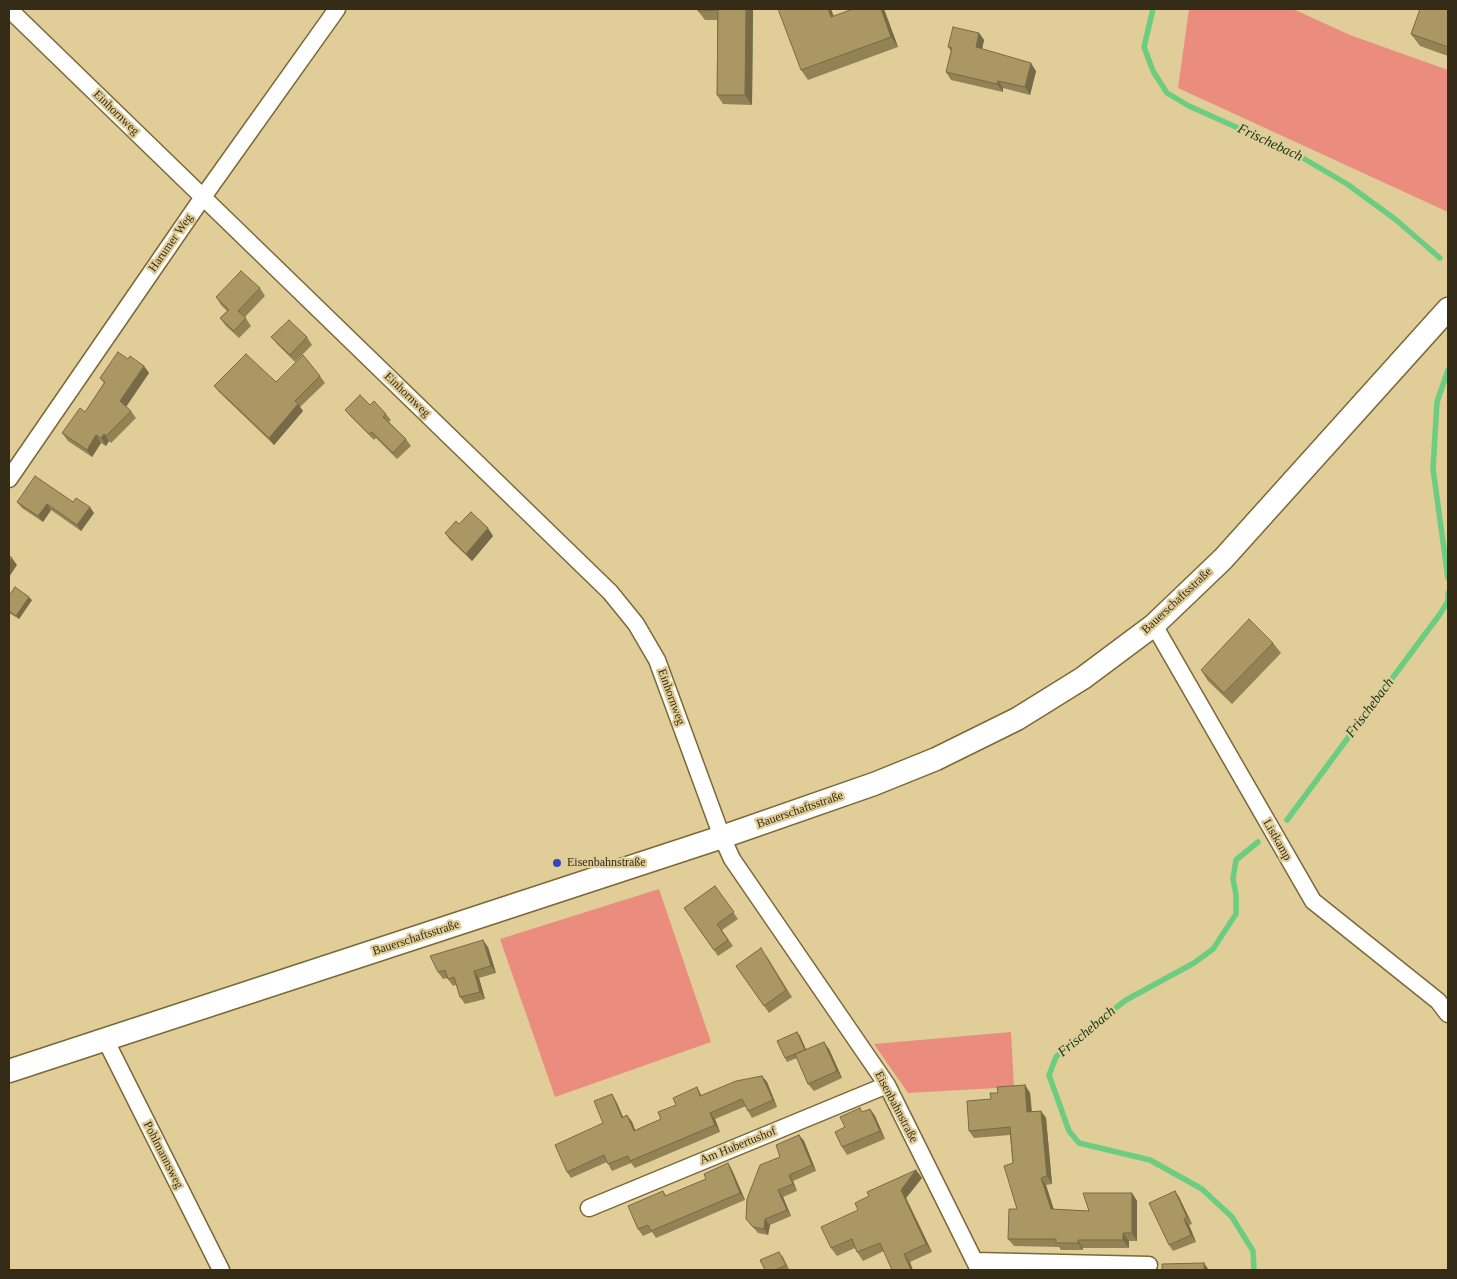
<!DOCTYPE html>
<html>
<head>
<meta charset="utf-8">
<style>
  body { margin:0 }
  #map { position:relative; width:1457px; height:1279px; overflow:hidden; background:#e1cd98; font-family:Georgia,serif }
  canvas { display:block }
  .frame { position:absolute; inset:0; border:10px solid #342c17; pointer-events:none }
</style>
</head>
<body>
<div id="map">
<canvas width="1457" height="1279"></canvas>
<div class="frame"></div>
</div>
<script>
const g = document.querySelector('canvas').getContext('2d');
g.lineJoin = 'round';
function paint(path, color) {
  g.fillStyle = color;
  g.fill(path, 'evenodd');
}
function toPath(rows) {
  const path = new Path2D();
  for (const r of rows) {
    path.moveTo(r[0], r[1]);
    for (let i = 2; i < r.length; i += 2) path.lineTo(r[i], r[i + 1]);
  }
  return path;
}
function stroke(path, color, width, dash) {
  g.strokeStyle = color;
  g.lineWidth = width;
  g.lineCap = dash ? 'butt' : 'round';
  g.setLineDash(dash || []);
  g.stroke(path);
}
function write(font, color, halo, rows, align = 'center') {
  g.font = font + ' Georgia,serif';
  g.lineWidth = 4.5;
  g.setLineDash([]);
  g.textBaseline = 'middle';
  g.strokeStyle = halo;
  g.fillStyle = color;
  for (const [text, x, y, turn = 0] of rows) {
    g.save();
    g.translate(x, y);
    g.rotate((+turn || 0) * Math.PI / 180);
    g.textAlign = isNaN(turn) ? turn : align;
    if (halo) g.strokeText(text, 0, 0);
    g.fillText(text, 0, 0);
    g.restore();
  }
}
paint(toPath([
  [1189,9,1293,9,1350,35,1448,70,1448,212,1178,88],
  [659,889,711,1042,555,1097,500,939],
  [1011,1032,1014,1087,908,1093,874,1044]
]), '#ea8d7e');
stroke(toPath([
  [1153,9,1144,47,1153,71,1167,93,1189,106,1296,154,1347,184,1395,219,1440,258],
  [1448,370,1437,402,1433,469,1448,578],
  [1287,820,1440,614,1448,601,1448,593],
  [1254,1270,1253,1251,1232,1217,1202,1189,1150,1160,1079,1143,1069,1131,1049,1075,1056,1057,1073,1041,1126,1000,1194,963,1213,949,1236,914,1236,895,1233,879,1236,860,1258,842]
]), '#6acd81', 5.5);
const street = toPath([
  [9,9,610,592,636,624,657,660,722,837,732,859,887,1085,979,1270],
  [9,479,203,197,337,9],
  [1154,625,1313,901,1438,1001,1448,1014],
  [105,1039,221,1270],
  [589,1208,887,1085],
  [975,1261,1149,1265]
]);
const secondary = toPath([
  [9,1071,722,837,874,784,936,759,1017,719,1083,678,1154,625,1223,559,1448,309]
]);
stroke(street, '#7b6836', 19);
stroke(secondary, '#7b6836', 25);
stroke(street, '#fff', 16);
stroke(secondary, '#fff', 22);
paint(toPath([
  [698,9,753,9,752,105,723,104,717,95,717,20,705,20,698,11],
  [853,9,884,9,898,47,808,80,801,70],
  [1448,9,1448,56,1420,46,1411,34],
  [979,33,984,40,982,49,1036,71,1030,95,1003,88,1003,92,951,80,946,72,951,51,948,47],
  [260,288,265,296,245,317,251,326,239,338,226,326,220,318,227,311,221,305,216,297],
  [271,337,307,337,312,345,295,362,277,344],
  [128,359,144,366,149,373,126,407,131,411,136,418,111,443,109,441,106,446,101,443,92,457,68,441,62,433,85,412,104,383,100,378],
  [320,376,325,383,300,407,303,411,274,445,219,392,214,386,276,382],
  [370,405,386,414,391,420,389,422,406,439,411,446,397,459,376,438,374,440,350,416,345,410],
  [17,502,73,502,94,513,81,531,51,510,43,522,22,508],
  [459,524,493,536,472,561,450,540,445,533],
  [9,596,32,600,19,619,9,613],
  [1273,643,1281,653,1232,704,1208,681,1201,670],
  [715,886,738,919,722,930,733,946,718,956,684,908],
  [488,947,496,973,479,978,485,999,465,1004,460,997,456,985,453,986,447,978,443,979,438,972],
  [766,955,792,997,769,1013,736,966],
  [797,1032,800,1036,806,1050,829,1049,842,1078,814,1091,808,1084,797,1058,787,1062,785,1058],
  [762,1076,767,1082,777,1107,752,1118,748,1111,746,1106,715,1119,720,1132,635,1168,631,1163,612,1171,607,1162,571,1178,567,1172,603,1123,616,1101,623,1117,627,1115,632,1122,635,1130,661,1119,676,1105,697,1087,702,1096],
  [1025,1085,1030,1093,1032,1111,1041,1111,1046,1118,1052,1184,1046,1185,1054,1210,1089,1211,1132,1193,1137,1201,1137,1241,1129,1241,1129,1248,1083,1248,1083,1250,1061,1250,1059,1247,1014,1246,1008,1239,1017,1209,1010,1135,974,1138,969,1131,991,1099,998,1093],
  [870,1109,875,1116,885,1139,847,1155,842,1147,845,1127,862,1112],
  [799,1135,804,1141,816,1171,793,1181,797,1191,783,1197,791,1216,770,1225,768,1235,758,1233,746,1219,780,1157],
  [728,1163,732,1170,745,1200,656,1238,652,1232,643,1236,638,1229,663,1191,666,1196,706,1179],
  [916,1170,922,1178,906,1198,932,1252,910,1262,884,1251,863,1261,857,1252,855,1248,837,1256,831,1248,869,1196],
  [1175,1191,1179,1197,1192,1224,1189,1225,1196,1242,1173,1251,1169,1245],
  [782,1255,789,1269,786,1270,765,1270]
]), '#928256');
paint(toPath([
  [746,9,753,9,752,105,745,95],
  [828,9,831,9,838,27,831,17],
  [881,9,884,9,898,47,891,37],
  [979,33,984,40,981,54,976,47],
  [1031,63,1036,71,1030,95,1025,87],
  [998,81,1003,88,1003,92,997,84],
  [144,366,149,373,125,408,120,401],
  [298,404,303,411,274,445,269,438],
  [104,434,109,441,106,446,101,438],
  [96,435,101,443,92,457,87,450],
  [47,504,51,510,43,522,38,516],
  [90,507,94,513,81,531,77,525],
  [488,528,493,536,472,561,466,554],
  [12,558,17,565,9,577,9,562],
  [29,597,32,600,19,619,16,616],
  [483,940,488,947,496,973,491,966],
  [474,971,479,978,485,999,480,992],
  [797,1032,800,1036,808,1054,805,1050],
  [824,1042,829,1049,842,1078,837,1071],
  [762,1076,767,1082,777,1107,773,1100],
  [1025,1085,1030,1093,1032,1119,1027,1112],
  [612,1094,616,1101,626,1124,622,1118],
  [870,1109,875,1116,885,1139,880,1131],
  [1041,1111,1046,1118,1052,1184,1047,1176],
  [710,1113,715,1119,720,1132,715,1125],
  [627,1115,632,1122,638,1137,634,1131],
  [799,1135,804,1141,816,1171,812,1165],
  [728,1163,732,1170,745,1200,740,1193],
  [916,1170,922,1178,906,1198,932,1252,926,1244,901,1190],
  [789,1175,793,1181,797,1191,793,1184],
  [1041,1178,1046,1185,1056,1217,1051,1209],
  [778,1190,783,1197,791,1216,787,1210],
  [1175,1191,1179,1197,1192,1224,1187,1217],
  [1132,1193,1137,1201,1137,1241,1132,1233],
  [765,1219,770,1225,768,1235,764,1229],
  [1184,1219,1189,1225,1196,1242,1191,1235],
  [1123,1233,1129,1241,1129,1248,1123,1240],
  [1078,1240,1083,1248,1083,1250,1078,1243],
  [904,1254,910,1262,913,1270,911,1270],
  [1204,1263,1209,1270,1204,1270]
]), '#776a46');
const building = toPath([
  [698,9,746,9,745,95,717,95,718,10,698,11,698,9],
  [778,9,828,9,831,17,853,9,881,9,891,37,801,70,778,9],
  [1420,9,1448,9,1448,47,1411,34,1420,9],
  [953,27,979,33,976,47,1031,63,1025,87,998,81,997,84,946,72,952,48,948,47,953,27],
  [241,271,260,288,238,311,246,318,234,331,220,318,229,310,216,297,241,271],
  [289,320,307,337,290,355,271,337,289,320],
  [118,352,128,359,130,356,144,366,120,401,131,411,106,436,104,434,101,438,96,435,87,450,62,433,80,408,85,412,105,382,100,378,118,352],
  [246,354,276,382,303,355,320,376,295,401,298,404,269,438,214,386,246,354],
  [360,395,370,405,374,401,386,414,383,417,406,439,393,453,372,432,369,434,345,410,360,395],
  [35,476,73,502,76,498,90,507,77,525,47,504,38,516,17,502,35,476],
  [471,512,488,528,466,554,445,533,456,521,459,524,471,512],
  [9,555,12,558,9,562,9,555],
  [15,587,29,597,16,616,9,611,9,596,15,587],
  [1249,619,1273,643,1224,693,1201,670,1249,619],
  [715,886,734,912,717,924,728,940,714,950,684,908,715,886],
  [483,940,491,966,474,971,480,992,460,997,454,977,448,979,445,970,438,972,430,956,483,940],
  [761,948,786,990,764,1006,736,966,761,948],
  [797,1032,805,1050,785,1058,777,1041,797,1032],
  [824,1042,837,1071,808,1084,795,1054,824,1042],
  [762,1076,773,1100,748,1111,742,1099,710,1113,715,1125,630,1161,628,1156,608,1164,604,1155,567,1172,555,1145,603,1123,594,1101,612,1094,622,1118,627,1115,634,1131,661,1119,658,1112,676,1105,673,1098,697,1087,700,1096,736,1081,762,1076],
  [1025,1085,1027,1112,1041,1111,1047,1176,1041,1178,1051,1209,1089,1211,1083,1193,1132,1193,1132,1233,1123,1233,1123,1240,1078,1240,1078,1243,1056,1243,1056,1239,1008,1239,1009,1209,1017,1209,1004,1166,1013,1163,1010,1127,969,1131,967,1101,991,1099,990,1093,998,1093,997,1087,1025,1085],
  [860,1108,862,1112,870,1109,880,1131,842,1147,835,1132,845,1127,840,1117,860,1108],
  [799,1135,812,1165,789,1175,793,1184,778,1190,787,1210,765,1219,764,1229,753,1227,746,1219,747,1199,760,1165,780,1157,776,1145,799,1135],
  [728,1163,740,1193,651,1231,648,1225,638,1229,628,1206,663,1191,665,1196,706,1179,704,1174,728,1163],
  [916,1170,901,1190,926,1244,904,1254,911,1270,892,1270,880,1243,857,1252,852,1239,831,1248,821,1227,858,1210,855,1203,869,1196,867,1192,916,1170],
  [1175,1191,1187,1217,1184,1219,1191,1235,1169,1245,1149,1203,1175,1191],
  [779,1252,786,1265,775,1270,765,1270,760,1260,779,1252],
  [1204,1263,1204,1270,1162,1270,1162,1264,1204,1263]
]);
paint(building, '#aa9764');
stroke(building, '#776a46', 1);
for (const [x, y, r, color] of [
  [557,863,5,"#3247b9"]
]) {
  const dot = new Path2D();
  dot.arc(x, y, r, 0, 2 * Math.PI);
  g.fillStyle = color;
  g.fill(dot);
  stroke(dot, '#e1cd98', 2);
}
write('12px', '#342c17', '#e1cd98', [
  ["Einhornweg",116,113,44],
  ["Harumer Weg",171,243,-55],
  ["Einhornweg",407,395,44],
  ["Bauerschaftsstraße",1177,601,-43],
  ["Einhornweg",671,697,70],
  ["Bauerschaftsstraße",800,810,-19],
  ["Listkamp",1277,840,60],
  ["Bauerschaftsstraße",416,938,-18],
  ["Eisenbahnstraße",896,1107,62],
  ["Am Hubertushof",738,1146,-22],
  ["Pohlmannsweg",163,1155,63]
]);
write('12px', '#342c17', '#e1cd98', [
  ["Eisenbahnstraße",567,863]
], 'left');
write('italic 14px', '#0c3618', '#e1cd98', [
  ["Frischebach",1270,143,25],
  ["Frischebach",1370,708,-53],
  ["Frischebach",1087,1032,-40]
]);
</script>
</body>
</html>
